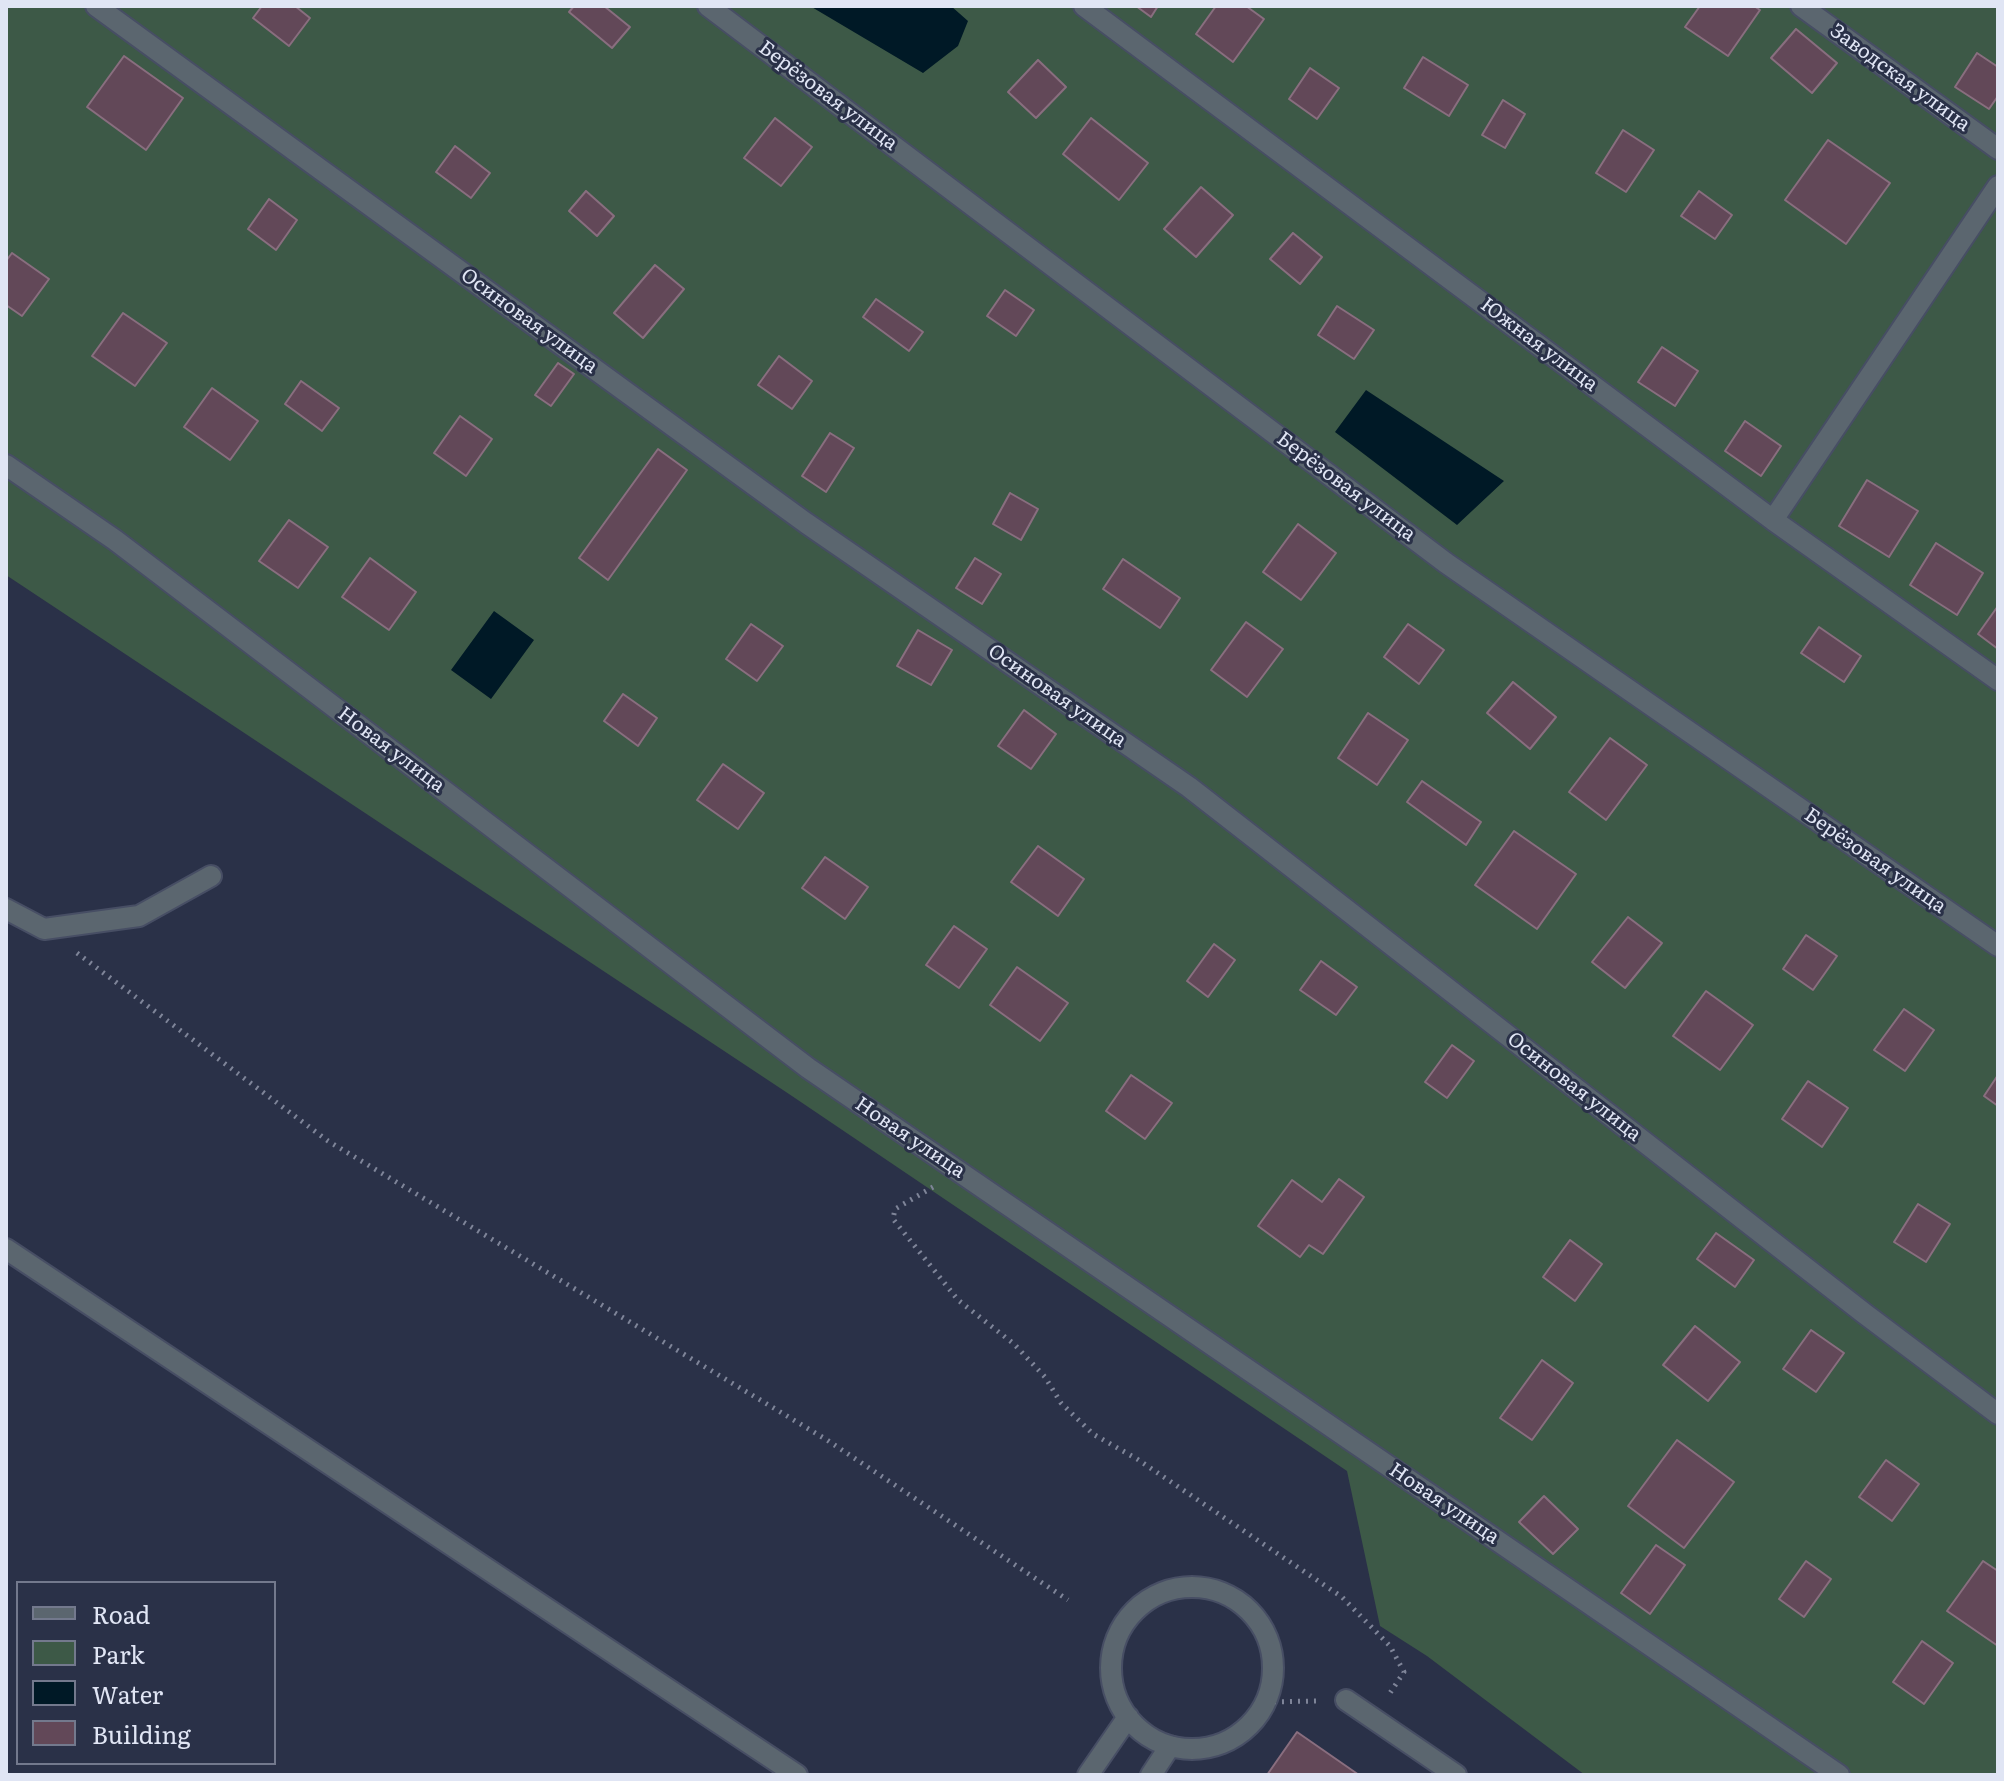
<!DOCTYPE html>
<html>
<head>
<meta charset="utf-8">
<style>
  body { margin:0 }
  #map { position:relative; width:2004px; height:1781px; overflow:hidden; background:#2a3148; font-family:Literata,serif }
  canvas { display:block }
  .frame { position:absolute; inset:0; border:8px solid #e0e5f4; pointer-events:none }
  .legend { position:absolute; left:16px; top:1581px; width:260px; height:184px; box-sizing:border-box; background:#2a3148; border:2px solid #73798d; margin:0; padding:10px 14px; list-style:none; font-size:24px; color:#e0e5f4 }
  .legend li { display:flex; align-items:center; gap:16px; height:40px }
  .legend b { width:40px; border:2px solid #73798d }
</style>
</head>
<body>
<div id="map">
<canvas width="2004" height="1781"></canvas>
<div class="frame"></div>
<ul class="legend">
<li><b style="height:10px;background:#5b666f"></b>Road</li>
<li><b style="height:22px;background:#3d5947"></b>Park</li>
<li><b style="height:22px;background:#001926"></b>Water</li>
<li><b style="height:22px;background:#624858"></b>Building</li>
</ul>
</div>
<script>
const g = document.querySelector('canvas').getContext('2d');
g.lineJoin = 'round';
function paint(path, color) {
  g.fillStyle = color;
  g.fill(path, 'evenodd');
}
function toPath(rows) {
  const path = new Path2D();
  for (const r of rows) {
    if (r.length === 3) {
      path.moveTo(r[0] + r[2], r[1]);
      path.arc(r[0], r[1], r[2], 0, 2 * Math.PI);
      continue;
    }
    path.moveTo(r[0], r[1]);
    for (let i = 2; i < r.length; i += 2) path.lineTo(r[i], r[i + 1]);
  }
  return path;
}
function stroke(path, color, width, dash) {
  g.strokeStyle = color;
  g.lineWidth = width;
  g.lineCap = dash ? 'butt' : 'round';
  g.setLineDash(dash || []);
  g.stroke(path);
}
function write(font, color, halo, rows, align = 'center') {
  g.font = font + ' Literata,serif';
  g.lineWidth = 6;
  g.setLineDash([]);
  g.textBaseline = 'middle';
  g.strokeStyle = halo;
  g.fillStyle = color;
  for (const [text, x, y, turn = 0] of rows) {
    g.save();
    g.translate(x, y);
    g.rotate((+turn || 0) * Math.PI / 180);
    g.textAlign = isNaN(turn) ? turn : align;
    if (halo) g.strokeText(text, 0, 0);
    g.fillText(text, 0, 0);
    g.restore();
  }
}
paint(toPath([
  [6,6,1998,6,1998,1775,1585,1775,1427,1656,1380,1626,1347,1471,789,1094,6,575]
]), '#3d5947');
paint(toPath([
  [810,6,951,6,968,21,958,46,923,73],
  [1366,390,1504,481,1457,525,1335,432],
  [494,611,534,640,491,699,451,670]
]), '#001926');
const building = toPath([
  [262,6,295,6,310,18,289,46,253,18,262,6],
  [574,6,604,6,630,27,612,48,569,12,574,6],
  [1136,6,1158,6,1151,17,1136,6],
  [1216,6,1246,6,1264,19,1233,62,1196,34,1216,6],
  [1700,6,1754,6,1760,10,1728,56,1685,27,1700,6],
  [1796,29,1837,63,1812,93,1771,58,1796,29],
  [1977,53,1998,67,1998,96,1989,109,1955,87,1977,53],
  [124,56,183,98,146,150,87,107,124,56],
  [1423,57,1468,85,1449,116,1404,88,1423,57],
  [1038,60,1066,87,1036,118,1008,92,1038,60],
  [1310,68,1339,88,1317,119,1289,99,1310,68],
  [1503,100,1525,114,1505,148,1482,135,1503,100],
  [775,118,812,147,781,186,744,158,775,118],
  [1091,118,1148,163,1119,200,1063,154,1091,118],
  [1623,130,1654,150,1626,192,1596,173,1623,130],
  [1828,140,1890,183,1846,244,1785,200,1828,140],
  [455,146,490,173,471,198,436,172,455,146],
  [1201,187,1233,215,1196,257,1164,229,1201,187],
  [586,191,614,216,597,236,569,211,586,191],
  [1699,191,1732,215,1715,239,1681,216,1699,191],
  [269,199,297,220,276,250,248,229,269,199],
  [1293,233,1322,257,1300,284,1270,259,1293,233],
  [12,253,49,279,22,316,6,305,6,261,12,253],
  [655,265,684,289,643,338,614,313,655,265],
  [1005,290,1034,310,1016,336,987,316,1005,290],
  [876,299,923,332,909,351,863,317,876,299],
  [1337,306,1374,330,1354,359,1318,335,1337,306],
  [123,313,167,343,135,386,92,356,123,313],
  [1662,347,1698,371,1675,406,1638,382,1662,347],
  [779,356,812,381,792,409,758,385,779,356],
  [558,363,574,374,551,406,535,395,558,363],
  [301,381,339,408,322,431,285,404,301,381],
  [212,388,258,421,230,460,184,427,212,388],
  [460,416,492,439,466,476,434,453,460,416],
  [1745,421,1781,446,1761,476,1725,451,1745,421],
  [830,433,854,448,826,492,802,476,830,433],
  [658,449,687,470,608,580,579,558,658,449],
  [1867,480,1918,511,1889,557,1839,526,1867,480],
  [1010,493,1038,509,1021,540,993,524,1010,493],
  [289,520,328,547,298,588,259,561,289,520],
  [1298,524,1336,553,1301,600,1263,572,1298,524],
  [1936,543,1983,573,1957,615,1910,585,1936,543],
  [370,558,416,592,389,630,342,597,370,558],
  [975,558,1001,574,982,604,956,588,975,558],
  [1123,559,1180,598,1160,628,1103,589,1123,559],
  [1998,606,1998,649,1978,634,1998,606],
  [1246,622,1283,649,1247,697,1211,670,1246,622],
  [751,624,783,646,757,681,726,659,751,624],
  [1408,624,1444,650,1419,684,1384,657,1408,624],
  [1819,627,1861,656,1844,682,1801,653,1819,627],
  [918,630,952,650,931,685,897,666,918,630],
  [1513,682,1556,717,1530,749,1487,713,1513,682],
  [623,694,657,718,638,746,604,721,623,694],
  [1024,710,1056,734,1031,769,998,746,1024,710],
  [1368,713,1408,740,1377,785,1338,758,1368,713],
  [1610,738,1647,765,1606,820,1569,792,1610,738],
  [723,764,764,793,738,829,697,800,723,764],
  [1422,781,1481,822,1466,845,1407,802,1422,781],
  [1514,831,1576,874,1537,929,1475,885,1514,831],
  [1038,846,1084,879,1058,916,1011,882,1038,846],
  [825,857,868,887,845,919,802,888,825,857],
  [1628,917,1662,943,1625,988,1592,962,1628,917],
  [954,926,987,949,959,988,926,965,954,926],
  [1806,935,1837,956,1813,990,1783,969,1806,935],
  [1214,944,1235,960,1208,997,1187,981,1214,944],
  [1321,961,1357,987,1336,1015,1300,990,1321,961],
  [1017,967,1068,1003,1040,1041,990,1005,1017,967],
  [1706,991,1753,1025,1720,1070,1673,1036,1706,991],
  [1904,1009,1934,1030,1905,1071,1874,1050,1904,1009],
  [1452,1045,1474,1061,1447,1098,1425,1082,1452,1045],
  [1131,1075,1172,1103,1145,1139,1106,1111,1131,1075],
  [1998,1075,1998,1106,1984,1096,1998,1075],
  [1808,1081,1848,1108,1822,1147,1782,1119,1808,1081],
  [1339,1179,1364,1197,1323,1254,1309,1245,1300,1257,1258,1226,1292,1180,1322,1202,1339,1179],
  [1918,1204,1950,1224,1926,1262,1894,1242,1918,1204],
  [1716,1233,1754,1260,1735,1287,1697,1259,1716,1233],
  [1570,1240,1602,1264,1575,1301,1543,1277,1570,1240],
  [1695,1326,1740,1362,1708,1401,1663,1365,1695,1326],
  [1811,1330,1844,1353,1816,1392,1783,1369,1811,1330],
  [1542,1360,1573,1383,1532,1440,1500,1418,1542,1360],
  [1677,1440,1734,1482,1684,1548,1628,1506,1677,1440],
  [1886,1460,1919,1484,1892,1521,1859,1497,1886,1460],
  [1544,1496,1578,1529,1553,1554,1519,1522,1544,1496],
  [1656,1545,1685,1565,1650,1614,1621,1593,1656,1545],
  [1806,1561,1831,1579,1804,1617,1779,1599,1806,1561],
  [1983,1561,1998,1571,1998,1646,1947,1611,1983,1561],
  [1922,1641,1953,1663,1924,1704,1893,1682,1922,1641],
  [1297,1732,1359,1775,1267,1775,1297,1732]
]);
paint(building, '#624858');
stroke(building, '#896e7f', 2);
const service = toPath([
  [6,909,44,929,139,916,211,876],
  [6,1249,797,1775]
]);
const minor = toPath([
  [96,6,806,523,1189,787,1865,1314,1998,1414],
  [708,6,1446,563,1998,946],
  [1084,6,1773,520,1998,680],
  [1801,6,1998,149],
  [6,465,115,540,808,1068,1839,1775],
  [1773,520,1998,186],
  [1192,1668,81],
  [1346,1700,1456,1775],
  [1088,1775,1128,1717],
  [1151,1775,1170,1746]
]);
stroke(service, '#474e64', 24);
stroke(minor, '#474e64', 24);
stroke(toPath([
  [77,953,328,1141,827,1440,1068,1600],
  [933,1187,895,1209,893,1219,958,1300,1014,1344,1045,1377,1061,1403,1093,1434,1137,1459,1342,1597,1390,1646,1404,1672,1388,1696],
  [1266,1702,1317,1701]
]), '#7f8599', 5, [2, 6]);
stroke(service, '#5b666f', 20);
stroke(minor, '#5b666f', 20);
write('20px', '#e0e5f4', '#2a3148', [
  ["Заводская улица",1900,78,36],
  ["Берёзовая улица",828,96,37],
  ["Осиновая улица",529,321,36],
  ["Южная улица",1539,345,37],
  ["Берёзовая улица",1346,487,37],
  ["Осиновая улица",1057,696,35],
  ["Новая улица",391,750,37],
  ["Берёзовая улица",1875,861,35],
  ["Осиновая улица",1574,1087,38],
  ["Новая улица",910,1138,34],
  ["Новая улица",1444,1504,34]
]);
</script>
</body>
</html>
